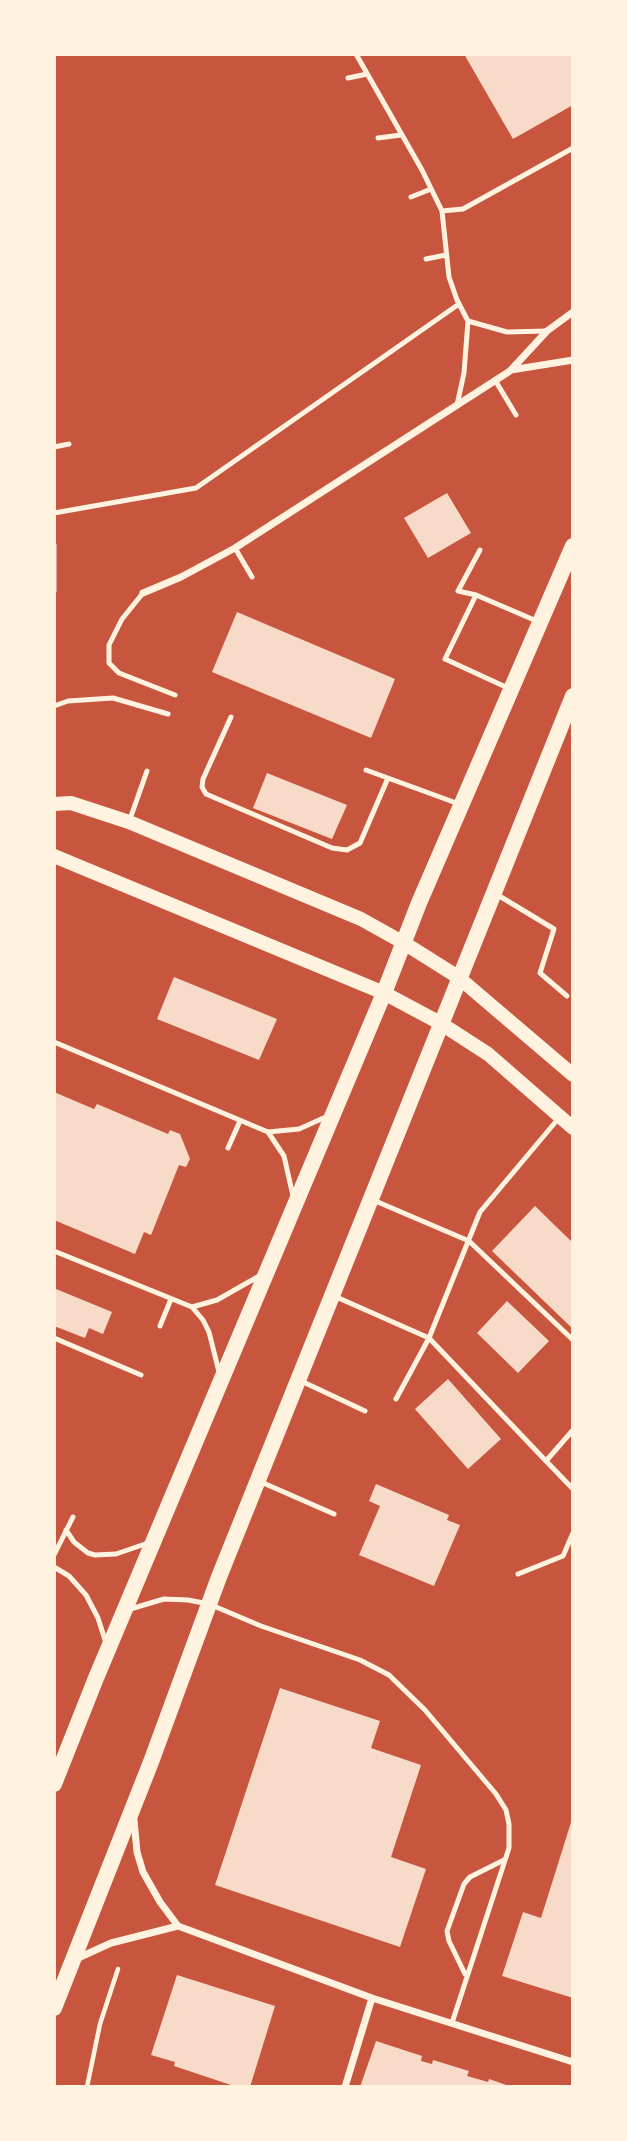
<!DOCTYPE html>
<html>
<head>
<meta charset="utf-8">
<style>
  body { margin:0 }
  #map { position:relative; width:627px; height:2141px; overflow:hidden; background:#c8553d; font-family:Mulish,sans-serif }
  canvas { display:block }
  .frame { position:absolute; inset:0; border:56px solid #fff3e0; pointer-events:none }
</style>
</head>
<body>
<div id="map">
<canvas width="627" height="2141"></canvas>
<div class="frame"></div>
</div>
<script>
const g = document.querySelector('canvas').getContext('2d');
g.lineJoin = 'round';
function paint(path, color) {
  g.fillStyle = color;
  g.fill(path, 'evenodd');
}
function toPath(rows) {
  const path = new Path2D();
  for (const r of rows) {
    path.moveTo(r[0], r[1]);
    for (let i = 2; i < r.length; i += 2) path.lineTo(r[i], r[i + 1]);
  }
  return path;
}
function stroke(path, color, width, dash) {
  g.strokeStyle = color;
  g.lineWidth = width;
  g.lineCap = dash ? 'butt' : 'round';
  g.setLineDash(dash || []);
  g.stroke(path);
}
paint(toPath([
  [464,54,573,54,573,105,513,139],
  [447,493,471,533,428,558,404,518],
  [237,612,395,679,371,738,212,672],
  [267,773,347,805,332,839,253,808],
  [174,977,277,1019,259,1060,157,1019],
  [54,1092,94,1109,97,1104,168,1134,170,1130,180,1134,190,1159,186,1167,179,1165,151,1235,144,1232,135,1254,54,1220],
  [535,1206,573,1243,573,1329,492,1251],
  [56,1289,112,1312,103,1334,89,1328,85,1338,54,1326],
  [507,1301,549,1341,518,1373,477,1333],
  [448,1379,501,1439,468,1469,415,1409],
  [376,1484,449,1515,447,1520,460,1525,434,1586,359,1555,380,1506,369,1501],
  [280,1688,380,1721,371,1748,421,1765,391,1857,426,1869,400,1947,215,1885],
  [573,1816,573,1998,502,1976,523,1912,541,1918],
  [177,1975,275,2006,250,2087,237,2087,174,2066,175,2062,151,2055],
  [376,2041,422,2056,421,2061,432,2064,433,2060,469,2071,467,2076,488,2082,489,2079,512,2087,360,2087]
]), '#f7dbc8');
stroke(toPath([
  [87,2087,100,2024,118,1969]
]), '#fff3e0', 4.5);
stroke(toPath([
  [356,54,422,170,442,211,449,277,457,300,468,321,464,373,457,405],
  [348,78,367,74],
  [378,138,401,135],
  [411,197,431,189],
  [442,211,463,209,573,148],
  [426,259,446,255],
  [468,321,507,332,547,331],
  [495,380,516,415],
  [54,447,69,444],
  [54,513,196,488,459,304],
  [54,545,54,591],
  [235,548,252,577],
  [480,550,458,591,476,595,539,622],
  [143,593,122,619,109,645,109,663,119,673,175,695],
  [476,595,445,659,508,688],
  [54,706,68,701,113,698,168,714],
  [231,717,203,779,202,787,206,794,332,848,347,850,360,843,388,778],
  [366,770,459,804],
  [130,819,147,771],
  [496,894,554,929,540,973,567,996],
  [54,1042,268,1132,299,1129,328,1116],
  [268,1132,284,1156,293,1196],
  [228,1148,240,1121],
  [373,1200,469,1241,573,1340],
  [54,1251,192,1307,203,1320,209,1332,219,1372],
  [334,1296,429,1338,546,1461,573,1430],
  [192,1307,217,1300,261,1275],
  [160,1326,171,1299],
  [54,1338,141,1375],
  [301,1381,365,1411],
  [396,1399,429,1338,480,1212,558,1119],
  [546,1461,573,1489],
  [261,1482,334,1514],
  [66,1530,74,1542,88,1553,95,1555,116,1554,148,1543],
  [54,1555,73,1517],
  [54,1567,69,1576,86,1595,98,1618,106,1643],
  [518,1574,563,1556,573,1533],
  [127,1610,164,1599,188,1600,209,1604,261,1626,360,1660,389,1675,425,1710,496,1794,506,1810,509,1824,509,1848,452,2023],
  [465,1974,449,1941,447,1931,464,1884,470,1877,504,1860]
]), '#fff3e0', 5);
stroke(toPath([
  [511,370,573,360],
  [143,593,181,577,235,548,510,371,547,331,573,312],
  [134,1820,137,1852,143,1872,160,1902,178,1926,372,1998,573,2062],
  [76,1959,111,1943,178,1926],
  [345,2087,372,1998]
]), '#fff3e0', 7);
stroke(toPath([
  [54,804,71,803,129,822,361,919,404,943,458,977,573,1075],
  [54,856,384,993,440,1023,488,1054,573,1128]
]), '#fff3e0', 14);
stroke(toPath([
  [54,1784,96,1678,384,993,419,903,573,546],
  [54,2008,151,1762,219,1577,573,696]
]), '#fff3e0', 16);
</script>
</body>
</html>
